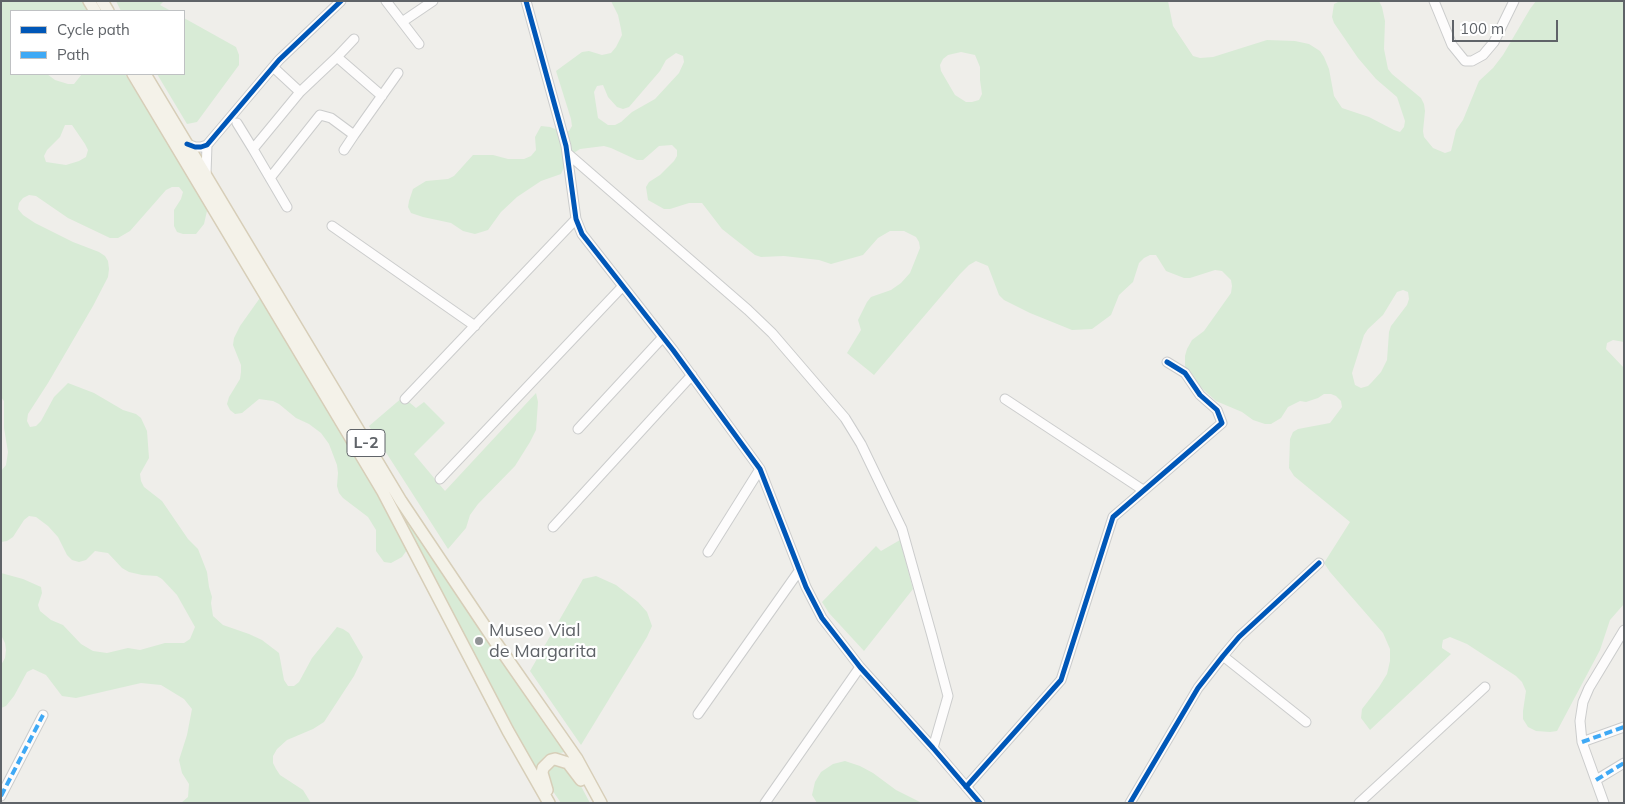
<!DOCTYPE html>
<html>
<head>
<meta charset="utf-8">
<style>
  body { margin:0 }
  #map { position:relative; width:1625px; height:804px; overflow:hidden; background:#efeeea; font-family:Mulish,sans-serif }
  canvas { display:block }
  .frame { position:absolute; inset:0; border:2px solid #5f6368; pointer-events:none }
  .legend { position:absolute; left:10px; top:10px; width:175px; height:65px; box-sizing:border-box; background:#fff; border:1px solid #bfc1c3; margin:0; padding:6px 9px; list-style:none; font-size:15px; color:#5f6368 }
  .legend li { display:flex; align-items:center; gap:10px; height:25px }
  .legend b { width:25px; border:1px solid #bfc1c3 }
  .scale { position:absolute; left:1452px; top:20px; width:106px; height:22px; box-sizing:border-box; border:2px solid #5f6368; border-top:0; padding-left:6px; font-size:15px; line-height:18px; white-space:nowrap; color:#5f6368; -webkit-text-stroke:4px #fff; paint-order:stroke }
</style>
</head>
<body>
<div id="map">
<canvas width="1625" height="804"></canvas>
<div class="frame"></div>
<ul class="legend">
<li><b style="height:6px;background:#0057b8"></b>Cycle path</li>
<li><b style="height:6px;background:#3fa9f5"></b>Path</li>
</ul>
<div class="scale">100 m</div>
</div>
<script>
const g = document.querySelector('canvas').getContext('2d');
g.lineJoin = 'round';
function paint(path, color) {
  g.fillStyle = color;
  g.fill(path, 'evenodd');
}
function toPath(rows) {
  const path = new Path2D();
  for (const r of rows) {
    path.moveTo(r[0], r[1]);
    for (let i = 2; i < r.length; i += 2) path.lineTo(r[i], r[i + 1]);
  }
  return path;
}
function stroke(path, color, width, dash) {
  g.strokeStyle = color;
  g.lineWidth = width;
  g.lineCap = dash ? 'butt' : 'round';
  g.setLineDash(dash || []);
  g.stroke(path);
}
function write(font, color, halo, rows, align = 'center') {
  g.font = font + ' Mulish,sans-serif';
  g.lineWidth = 4.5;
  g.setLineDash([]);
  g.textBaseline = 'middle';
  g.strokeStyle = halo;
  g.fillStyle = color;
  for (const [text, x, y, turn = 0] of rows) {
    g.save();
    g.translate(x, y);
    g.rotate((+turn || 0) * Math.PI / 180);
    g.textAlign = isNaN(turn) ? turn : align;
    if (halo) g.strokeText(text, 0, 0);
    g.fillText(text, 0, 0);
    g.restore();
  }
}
paint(toPath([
  [1,1,82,1,88,11,11,11,11,74,47,74,55,80,68,84,74,84,82,74,125,74,191,180,206,204,207,211,204,224,196,234,183,234,177,232,174,226,174,210,181,199,183,192,179,187,172,187,166,190,130,231,118,238,110,238,68,218,36,196,29,195,23,198,19,203,18,209,23,215,35,223,73,242,99,252,105,256,108,261,109,269,108,277,93,306,48,383,28,414,27,421,30,427,36,426,41,421,54,397,68,383,94,393,123,410,136,414,141,418,147,431,149,458,140,474,141,481,144,487,162,501,188,539,198,549,207,572,209,587,212,597,211,603,213,616,223,625,249,634,262,640,279,653,284,680,288,686,294,686,299,682,312,658,337,627,343,629,349,633,363,657,354,676,324,722,313,729,287,740,277,749,273,756,273,763,276,769,280,775,303,790,311,803,181,803,188,797,189,784,182,773,179,760,187,735,192,709,184,699,161,685,141,683,76,698,62,696,46,675,33,669,27,672,14,696,6,706,1,708,1,665,5,658,6,650,5,643,1,635,1,573,23,579,41,587,42,593,38,605,40,611,51,620,63,625,81,644,93,651,107,653,128,648,140,650,165,643,184,643,190,639,195,627,177,595,162,579,157,576,142,575,129,572,122,568,108,553,101,552,95,551,86,560,79,562,72,560,67,555,58,537,48,526,36,517,29,516,24,520,13,537,7,541,1,542,1,471,6,465,8,452,4,428,4,401,1,397],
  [65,125,72,125,85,144,88,150,86,157,79,161,66,165,46,162,44,156,47,150,60,137],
  [116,1,164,1,160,5,171,11,121,11],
  [611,1,1168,1,1173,26,1193,56,1200,58,1213,57,1267,40,1295,41,1309,44,1320,51,1324,57,1329,69,1334,96,1342,108,1369,117,1394,130,1400,132,1404,127,1405,121,1397,97,1376,79,1358,58,1334,23,1332,17,1334,4,1340,1,1379,1,1382,7,1385,21,1384,49,1388,69,1392,74,1421,98,1424,104,1425,111,1423,131,1424,137,1433,148,1445,153,1451,151,1456,130,1463,120,1479,81,1493,68,1503,55,1530,9,1536,1,1624,1,1624,342,1613,340,1607,343,1606,349,1624,368,1624,604,1610,620,1600,650,1557,731,1550,732,1536,731,1528,727,1523,719,1523,711,1526,691,1522,682,1516,676,1467,644,1450,637,1443,640,1442,645,1442,648,1451,654,1370,730,1361,718,1362,709,1379,687,1387,674,1390,661,1390,649,1383,633,1330,572,1324,563,1350,522,1294,476,1289,468,1290,439,1293,432,1298,429,1330,423,1342,407,1341,401,1336,396,1331,394,1324,394,1318,398,1306,402,1300,401,1288,407,1281,418,1271,424,1265,424,1253,420,1242,412,1216,401,1185,373,1185,356,1187,349,1192,340,1204,331,1231,293,1232,286,1231,280,1222,271,1215,270,1190,278,1184,278,1166,271,1156,255,1150,255,1144,258,1139,263,1133,282,1119,295,1111,315,1092,329,1072,330,1030,313,1004,300,999,295,988,266,976,261,969,265,960,274,874,375,847,353,861,330,858,320,867,302,871,297,891,290,901,283,910,273,920,248,919,242,916,237,904,231,890,231,878,238,863,255,831,264,819,260,784,256,761,257,755,255,722,229,702,203,689,203,670,209,664,209,648,200,646,187,649,182,660,175,674,161,677,156,677,150,672,145,659,146,643,160,637,160,611,148,604,146,580,149,569,156,561,174,541,181,517,197,501,212,488,230,475,234,463,231,451,223,423,217,411,213,408,207,409,201,413,189,426,181,448,179,454,176,473,155,493,155,508,159,524,159,531,156,536,150,535,137,541,126,550,127,563,132,569,131,572,126,571,119,556,71,582,52,589,51,602,55,611,53,616,47,622,35,621,29,618,15],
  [961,52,975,55,980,67,980,80,982,94,979,100,972,102,966,102,955,95,941,71,940,65,943,59,948,55],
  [676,53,683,56,684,62,679,73,655,99,632,112,621,122,615,125,608,125,598,118,594,92,597,86,603,85,608,97,617,107,623,109,629,107,660,71,666,60],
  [1403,290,1408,292,1409,299,1407,305,1391,326,1389,332,1387,360,1381,372,1372,382,1368,386,1361,388,1355,385,1352,373,1364,335,1368,329,1383,315,1397,292],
  [184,18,236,47,239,55,239,65,197,122,187,124,157,74,184,74],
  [262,295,408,543,407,550,402,557,391,563,384,562,376,551,376,530,368,517,343,498,339,493,337,486,338,473,337,465,329,444,321,433,309,424,296,418,279,404,273,401,259,399,242,413,235,414,230,410,227,404,229,397,240,379,241,372,241,365,233,345,234,338,240,326],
  [536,393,538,402,536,430,530,442,515,466,478,504,470,515,466,528,448,549,369,426,403,397,416,408,424,402,445,423,414,454,445,491],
  [400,508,565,750,565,752,545,756,535,768,398,509],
  [900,540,913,589,864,651,829,613,822,602,876,546,881,551],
  [596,576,616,585,638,602,647,612,652,626,647,637,581,745,530,671,583,579],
  [845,761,860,766,873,773,896,790,922,803,817,803,812,795,815,782,821,772,833,764],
  [557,762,574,773,590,803,561,803,548,784,546,770]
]), '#d8ebd6');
const minor = toPath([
  [386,1,419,44],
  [526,1,566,146,576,219,582,234,673,350,760,469,806,587,822,618,860,667,933,748,980,803],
  [1434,1,1452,45,1465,61,1472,61,1483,55,1494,42,1514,1],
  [402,22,433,1],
  [337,57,354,39],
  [273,67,300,92,253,149,287,207],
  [300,92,337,57,382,96],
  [237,123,253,149],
  [187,144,195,147,201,147,207,145,279,60,341,1],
  [344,150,354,135],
  [567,153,748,310,772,333,845,418,861,444,902,529,932,636,948,696,933,748],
  [206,174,207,145],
  [270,178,320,115,331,118,354,135,398,73],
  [332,226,475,326],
  [405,399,576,219],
  [1005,399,1143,490],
  [578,429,663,337],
  [440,479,622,287],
  [553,527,692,375],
  [708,552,760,469],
  [1223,656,1306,722],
  [698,714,799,571],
  [1582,742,1624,727],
  [1596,780,1624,763],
  [966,787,1061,680,1113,517,1222,423,1217,410,1200,395,1185,373,1167,362],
  [1,796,43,715],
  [765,803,860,667],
  [1130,803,1198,688,1223,656,1239,637,1319,563],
  [1359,803,1485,687],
  [1604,803,1582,742,1580,721,1583,702,1589,688,1624,630]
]);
const major = toPath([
  [89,1,95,11],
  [102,1,108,11],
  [133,74,383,492,508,731,549,803],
  [145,74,401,501,492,637,577,759,601,803],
  [547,790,542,773,543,768,551,760,555,759,568,763,581,780]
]);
stroke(minor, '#cbcccc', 11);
stroke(major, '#d7ceb8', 14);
stroke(minor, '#fdfcfc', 9);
stroke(major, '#f4f2e9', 11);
stroke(toPath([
  [1582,742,1624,727],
  [1596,780,1624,763],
  [1,796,43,715]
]), '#3fa9f5', 4, [8, 4]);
stroke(toPath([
  [526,1,566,146,576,219,582,234,673,350,760,469,806,587,822,618,860,667,933,748,980,803],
  [187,144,195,147,201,147,207,145,279,60,341,1],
  [966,787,1061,680,1113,517,1222,423,1217,410,1200,395,1185,373,1167,362],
  [1130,803,1198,688,1223,656,1239,637,1319,563]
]), '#0057b8', 5);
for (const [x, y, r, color] of [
  [479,641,5,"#919496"]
]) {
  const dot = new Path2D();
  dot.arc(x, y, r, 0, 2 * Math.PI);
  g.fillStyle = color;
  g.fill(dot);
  stroke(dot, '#fff', 2);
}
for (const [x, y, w] of [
  [366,443,38]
]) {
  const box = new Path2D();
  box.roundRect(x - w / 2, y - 13.5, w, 27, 4);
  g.fillStyle = '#fff';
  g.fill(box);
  stroke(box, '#5f6368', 1);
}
write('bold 16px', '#5f6368', null, [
  ["L-2",366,443]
]);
write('18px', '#5f6368', '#fff', [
  ["Museo Vial",489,631],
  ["de Margarita",489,652]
], 'left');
</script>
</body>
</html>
